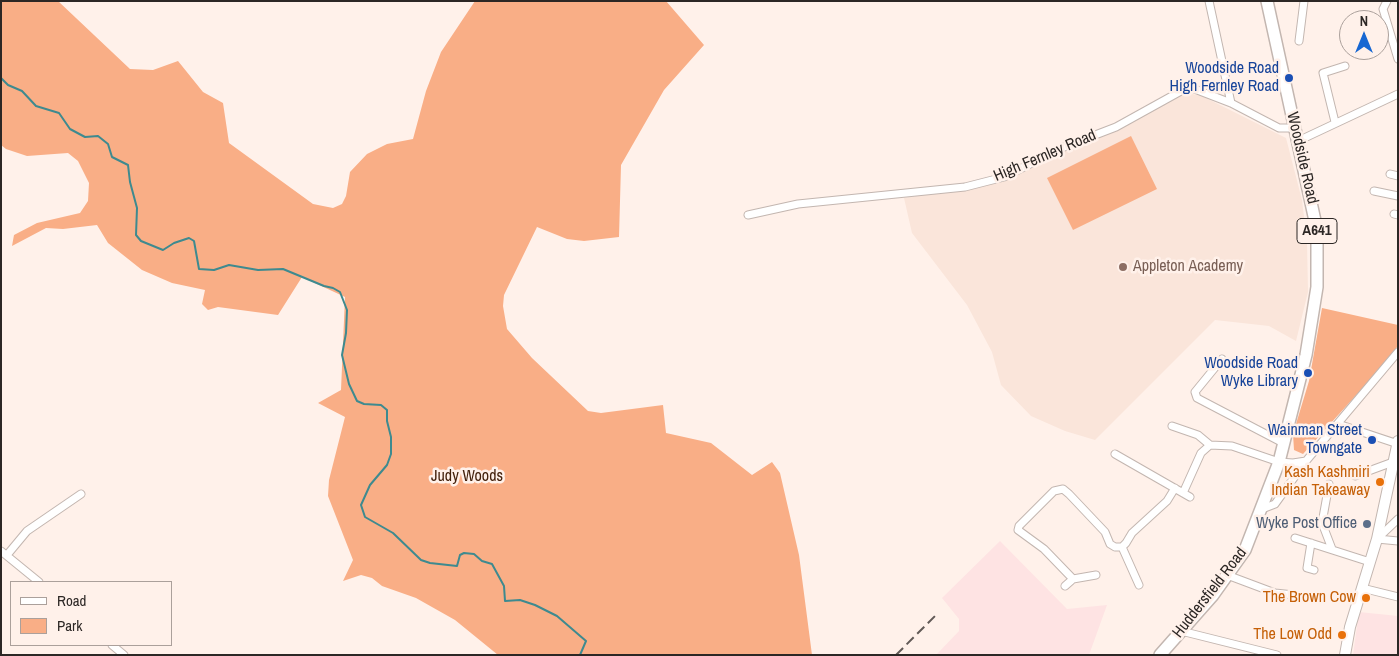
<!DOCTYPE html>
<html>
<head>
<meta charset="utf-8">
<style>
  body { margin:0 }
  #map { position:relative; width:1399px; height:656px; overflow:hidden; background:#fff1ea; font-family:"Archivo Narrow",sans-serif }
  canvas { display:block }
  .frame { position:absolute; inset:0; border:2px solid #2c2725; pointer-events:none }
  .legend { position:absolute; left:10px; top:581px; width:162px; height:65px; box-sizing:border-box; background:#fff1ea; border:1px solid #aba09b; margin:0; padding:6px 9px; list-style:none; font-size:15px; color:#2c2725 }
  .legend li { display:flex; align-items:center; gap:10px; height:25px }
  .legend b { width:25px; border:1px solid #aba09b }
  .north { position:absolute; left:1339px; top:10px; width:50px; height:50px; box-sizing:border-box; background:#fff1ea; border:1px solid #aba09b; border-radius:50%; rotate:0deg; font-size:14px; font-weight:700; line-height:20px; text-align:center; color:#2c2725 }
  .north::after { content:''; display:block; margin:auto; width:18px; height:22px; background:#1767d2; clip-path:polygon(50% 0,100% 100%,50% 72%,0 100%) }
</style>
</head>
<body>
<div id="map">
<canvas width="1399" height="656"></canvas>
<div class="frame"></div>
<ul class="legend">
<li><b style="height:6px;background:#fff"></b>Road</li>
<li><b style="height:14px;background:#f9ae86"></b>Park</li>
</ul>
<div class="north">N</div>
</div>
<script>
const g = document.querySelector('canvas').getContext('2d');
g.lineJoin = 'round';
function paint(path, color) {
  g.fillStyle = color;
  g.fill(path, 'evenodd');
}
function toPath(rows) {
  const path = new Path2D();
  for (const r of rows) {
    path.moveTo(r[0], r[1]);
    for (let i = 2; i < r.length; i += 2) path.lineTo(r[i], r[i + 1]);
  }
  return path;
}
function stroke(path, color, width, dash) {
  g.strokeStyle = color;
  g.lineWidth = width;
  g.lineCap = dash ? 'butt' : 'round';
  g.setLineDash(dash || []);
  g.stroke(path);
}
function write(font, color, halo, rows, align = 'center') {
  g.font = font + ' "Archivo Narrow",sans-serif';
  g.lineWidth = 5;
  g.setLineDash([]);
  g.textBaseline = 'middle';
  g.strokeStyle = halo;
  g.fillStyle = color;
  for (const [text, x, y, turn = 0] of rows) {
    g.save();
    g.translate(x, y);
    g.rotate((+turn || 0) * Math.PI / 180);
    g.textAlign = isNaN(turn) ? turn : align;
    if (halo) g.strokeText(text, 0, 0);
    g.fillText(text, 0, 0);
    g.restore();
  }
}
paint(toPath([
  [1000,541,1067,609,1107,605,1089,655,936,655,959,631,959,619,942,598],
  [1359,612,1398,616,1398,655,1353,655]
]), '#fee3e3');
paint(toPath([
  [1192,94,1202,96,1286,138,1302,200,1307,242,1308,292,1296,341,1269,326,1215,320,1095,440,1065,431,1031,416,1001,385,992,352,967,305,912,233,904,198,989,183,1066,149,1104,136,1182,95]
]), '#fae5da');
paint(toPath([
  [1,1,58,1,130,69,153,70,178,61,203,92,223,103,229,143,313,204,333,208,342,204,346,196,350,172,367,154,387,144,413,139,426,91,441,52,475,1,666,1,704,45,664,90,621,165,619,237,584,241,567,239,537,227,504,295,503,306,507,329,532,358,588,411,601,413,663,405,666,433,711,443,752,475,772,462,780,473,799,555,812,655,498,655,455,620,416,598,382,586,372,578,361,575,343,581,353,560,328,496,329,480,345,417,318,403,341,390,345,297,302,277,278,315,218,307,208,310,202,304,205,290,172,283,142,270,108,243,97,225,63,229,46,228,12,246,14,235,37,223,80,213,88,201,89,183,78,161,68,153,27,156,6,149,1,145],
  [1131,136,1157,189,1073,230,1047,178],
  [1322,308,1398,325,1398,346,1368,382,1303,454,1294,450,1293,434,1309,381]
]), '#f9ae86');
stroke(toPath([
  [1,78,8,85,22,91,36,106,59,113,70,129,85,137,98,136,108,144,112,157,128,165,130,182,137,208,136,235,141,241,163,250,174,243,189,238,194,241,199,269,214,270,229,265,258,270,283,269,324,286,333,288,340,292,347,310,346,333,342,355,349,384,357,401,364,404,381,405,387,410,387,421,391,437,391,454,387,465,370,485,361,505,365,517,393,533,421,560,430,563,457,566,460,555,464,553,474,554,482,561,492,564,504,586,505,601,520,600,535,605,557,616,586,641,580,655]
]), '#3e8a8f', 2);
const street = toPath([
  [1209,1,1231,103],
  [1387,1,1383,9,1398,59],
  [1299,41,1304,1],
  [1335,122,1323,73,1345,66],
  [1298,141,1398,94],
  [1390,174,1398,176],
  [1374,191,1398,196],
  [1394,214,1398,215],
  [748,215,798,204,965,187,1004,177,1064,147,1116,127,1181,91,1192,88,1231,103,1279,128,1295,128],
  [1222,359,1195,392,1197,398,1283,443],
  [1338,424,1398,444],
  [1172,426,1198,435,1210,445],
  [1115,454,1190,497],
  [1355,476,1393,462],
  [1329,484,1322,523,1332,549],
  [1183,493,1201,453,1210,445,1232,446,1279,462,1293,463,1306,461,1398,352],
  [1262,509,1275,504,1306,461],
  [1295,538,1370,562],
  [1377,539,1398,519],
  [1377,539,1398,541],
  [1311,543,1307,568,1314,570],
  [1122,547,1139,585],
  [1,551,39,582],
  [7,555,27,531,81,494],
  [1227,575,1275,593,1313,597],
  [1073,579,1044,549,1018,530,1019,526,1054,491,1063,489,1069,494,1105,532,1110,544,1115,547,1122,547,1126,543,1132,533,1167,501,1175,488],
  [1065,586,1073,579,1096,575],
  [1362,588,1398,597],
  [1181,631,1277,655],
  [112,645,124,655]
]);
const secondary = toPath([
  [1345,655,1350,627,1377,539,1398,441]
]);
const primary = toPath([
  [1160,655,1213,595,1245,550,1279,462,1306,355,1317,287,1317,230,1267,1]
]);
stroke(street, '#c3b6b0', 9);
stroke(secondary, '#c3b6b0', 12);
stroke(primary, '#c3b6b0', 14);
stroke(street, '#fff', 7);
stroke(secondary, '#fff', 10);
stroke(primary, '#fff', 11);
stroke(toPath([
  [896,655,935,616]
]), '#625a57', 2, [10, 5]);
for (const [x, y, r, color] of [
  [1289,78,5,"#1a4fb4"],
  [1123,267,5,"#8d6e63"],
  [1308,373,5,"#1a4fb4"],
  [1372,440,5,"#1a4fb4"],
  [1380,482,5,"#e8710a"],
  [1367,524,5,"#5c6f8a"],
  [1366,598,5,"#e8710a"],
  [1342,635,5,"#e8710a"]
]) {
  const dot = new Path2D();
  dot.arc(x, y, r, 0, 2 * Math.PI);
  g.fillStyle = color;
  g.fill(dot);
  stroke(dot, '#fff1ea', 2);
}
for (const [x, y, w] of [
  [1317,231,40]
]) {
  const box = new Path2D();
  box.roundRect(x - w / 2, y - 12.5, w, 25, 4);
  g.fillStyle = '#fff1ea';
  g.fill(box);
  stroke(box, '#2c2725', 1);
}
write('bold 15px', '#2c2725', null, [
  ["A641",1317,231]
]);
write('16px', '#164399', '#fff1ea', [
  ["Woodside Road",1279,69],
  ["High Fernley Road",1279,87],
  ["Woodside Road",1298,364],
  ["Wyke Library",1298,382],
  ["Wainman Street",1362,431],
  ["Towngate",1362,449]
], 'right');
write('16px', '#2c2725', '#fff1ea', [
  ["High Fernley Road",1045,156,-23],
  ["Woodside Road",1302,158,77],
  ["Huddersfield Road",1210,593,-52]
]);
write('16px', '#785e54', '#fff1ea', [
  ["Appleton Academy",1133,267]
], 'left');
write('16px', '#c56008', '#fff1ea', [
  ["Kash Kashmiri",1370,473],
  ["Indian Takeaway",1370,491],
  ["The Brown Cow",1356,598],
  ["The Low Odd",1332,635]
], 'right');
write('16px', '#44210c', '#fff1ea', [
  ["Judy Woods",467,477]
]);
write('16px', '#4e5e75', '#fff1ea', [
  ["Wyke Post Office",1357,524]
], 'right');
</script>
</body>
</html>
